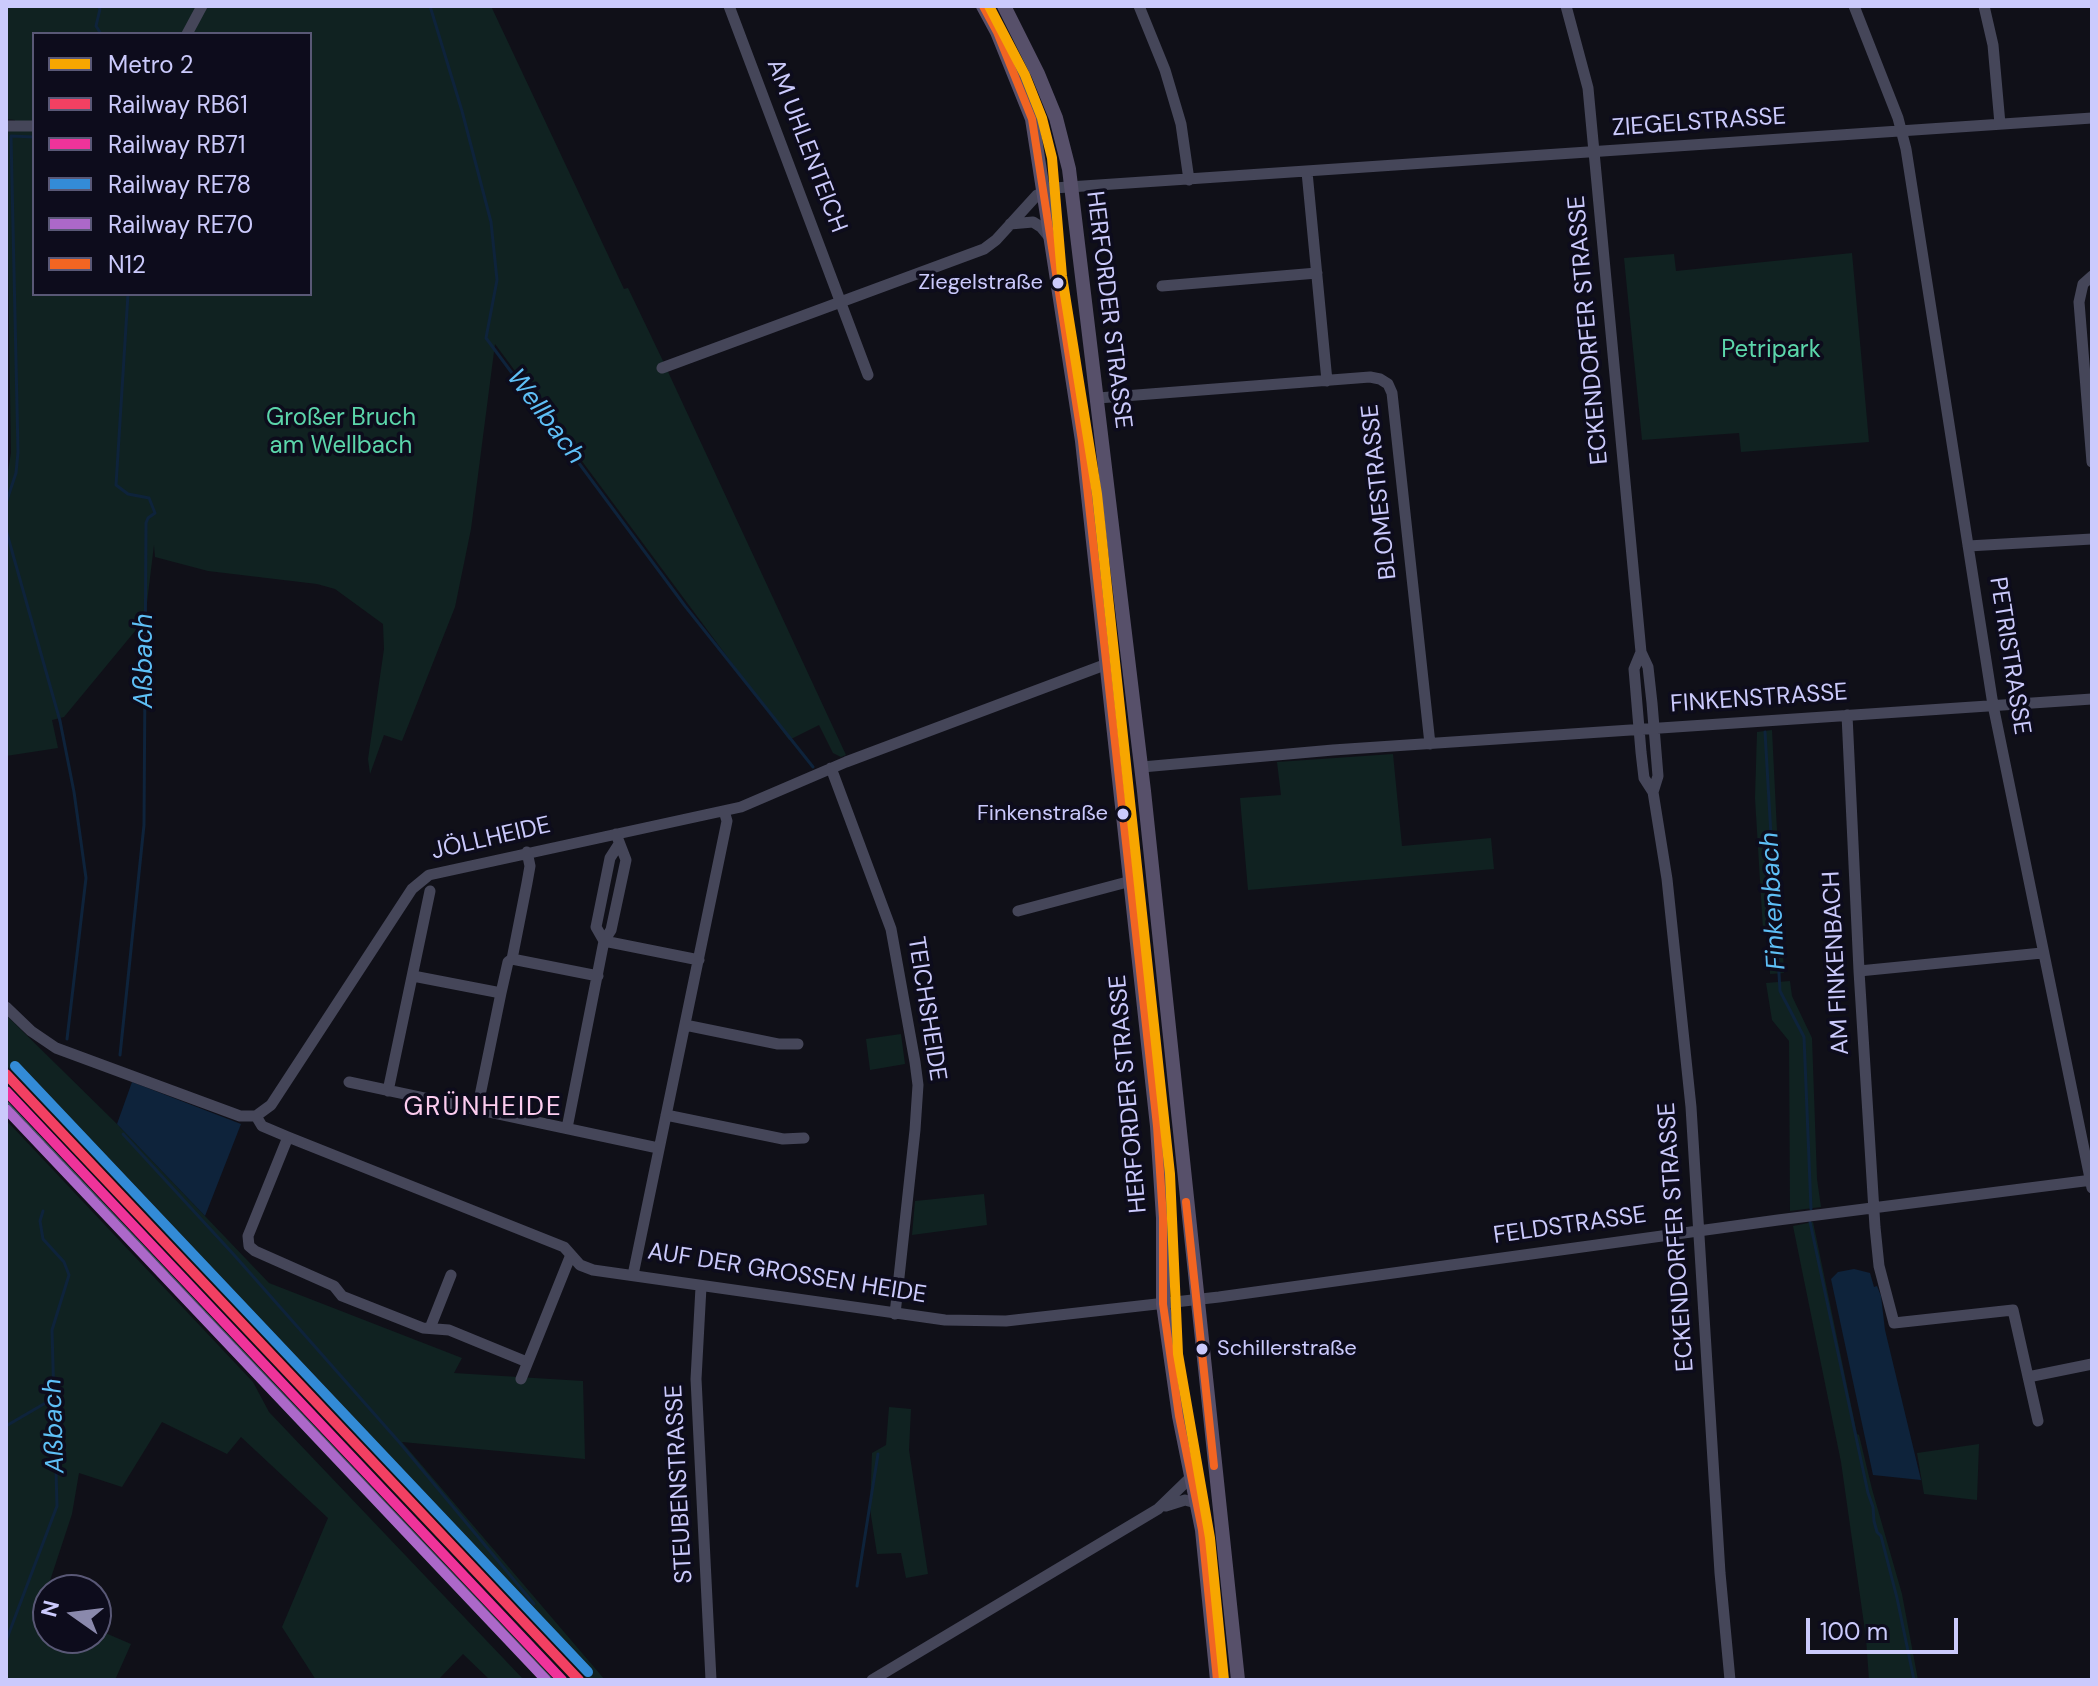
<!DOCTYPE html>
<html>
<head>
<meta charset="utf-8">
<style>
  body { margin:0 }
  #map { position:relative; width:2098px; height:1686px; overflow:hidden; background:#101018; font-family:"DM Sans",sans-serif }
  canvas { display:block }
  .frame { position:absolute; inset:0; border:8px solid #cbcafc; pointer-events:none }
  .legend { position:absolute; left:32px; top:32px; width:280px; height:264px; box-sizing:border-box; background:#0d0c1c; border:2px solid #595876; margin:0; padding:10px 14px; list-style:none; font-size:24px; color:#cbcafc }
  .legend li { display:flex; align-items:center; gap:16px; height:40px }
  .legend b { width:40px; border:2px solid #595876 }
  .north { position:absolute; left:32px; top:1574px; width:80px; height:80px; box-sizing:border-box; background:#0d0c1c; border:2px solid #595876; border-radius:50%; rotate:284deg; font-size:22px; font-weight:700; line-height:32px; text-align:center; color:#cbcafc }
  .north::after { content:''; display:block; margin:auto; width:28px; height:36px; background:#8a89ac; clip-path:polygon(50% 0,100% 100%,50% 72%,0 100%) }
  .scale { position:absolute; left:1806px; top:1618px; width:152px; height:36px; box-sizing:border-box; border:4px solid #cbcafc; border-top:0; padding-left:10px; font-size:24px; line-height:28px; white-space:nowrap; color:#cbcafc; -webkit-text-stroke:6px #0d0c1c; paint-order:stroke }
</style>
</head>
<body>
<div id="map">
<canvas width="2098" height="1686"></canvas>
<div class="frame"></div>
<ul class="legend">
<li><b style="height:10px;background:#f7a600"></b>Metro 2</li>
<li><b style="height:10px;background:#f24062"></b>Railway RB61</li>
<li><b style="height:10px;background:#ef339a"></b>Railway RB71</li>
<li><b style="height:10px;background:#338bd7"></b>Railway RE78</li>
<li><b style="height:10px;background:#ac68c9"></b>Railway RE70</li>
<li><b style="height:10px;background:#f26522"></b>N12</li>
</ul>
<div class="north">N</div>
<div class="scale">100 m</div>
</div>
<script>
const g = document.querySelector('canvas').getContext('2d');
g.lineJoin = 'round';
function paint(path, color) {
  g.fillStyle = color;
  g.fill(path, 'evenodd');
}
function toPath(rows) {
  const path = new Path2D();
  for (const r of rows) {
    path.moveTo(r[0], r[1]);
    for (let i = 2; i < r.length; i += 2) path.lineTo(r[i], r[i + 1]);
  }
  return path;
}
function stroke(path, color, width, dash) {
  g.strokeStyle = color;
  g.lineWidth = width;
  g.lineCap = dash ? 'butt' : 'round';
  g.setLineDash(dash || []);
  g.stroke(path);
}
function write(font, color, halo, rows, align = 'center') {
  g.font = font + ' "DM Sans",sans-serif';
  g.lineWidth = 7;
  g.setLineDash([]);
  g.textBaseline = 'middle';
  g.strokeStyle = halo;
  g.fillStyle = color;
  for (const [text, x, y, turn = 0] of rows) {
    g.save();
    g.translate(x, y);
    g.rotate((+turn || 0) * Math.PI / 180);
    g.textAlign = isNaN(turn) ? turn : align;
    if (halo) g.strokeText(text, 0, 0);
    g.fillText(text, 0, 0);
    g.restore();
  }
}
paint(toPath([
  [6,6,491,6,624,289,628,288,663,361,846,755,841,757,833,753,819,725,789,740,495,344,471,529,455,607,402,741,384,735,370,774,368,759,384,649,383,624,335,589,317,584,208,571,155,557,154,545,145,619,64,717,52,720,58,748,6,756,6,483,11,453,6,128,14,128,15,120,6,119],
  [34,34,310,34,310,294,34,294],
  [1852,253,1869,442,1741,452,1739,433,1642,440,1624,258,1674,254,1676,271],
  [1772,730,1784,973,1770,974,1768,930,1763,930,1755,798,1757,732],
  [1393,754,1402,846,1491,838,1494,869,1248,890,1240,798,1281,795,1277,762],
  [1790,981,1792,996,1812,1038,1817,1179,1821,1207,1790,1211,1789,1041,1772,1020,1766,983],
  [6,1015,117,1124,269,1283,462,1358,454,1373,583,1381,585,1459,402,1442,605,1680,588,1680,6,1065],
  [901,1034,905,1064,870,1070,866,1039],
  [6,1120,253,1382,269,1412,524,1680,490,1680,463,1654,438,1680,316,1680,282,1627,328,1518,241,1437,227,1454,162,1422,122,1487,79,1473,72,1514,42,1605,48,1608,48,1638,96,1638,96,1629,131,1644,115,1680,6,1680],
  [984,1194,987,1225,912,1235,915,1201],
  [1813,1222,1857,1434,1859,1435,1872,1489,1902,1594,1918,1680,1869,1680,1866,1638,1841,1462,1793,1226],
  [889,1407,911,1409,909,1450,928,1574,906,1578,901,1553,877,1554,870,1509,872,1453,886,1445],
  [1979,1444,1977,1500,1924,1494,1917,1453]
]), '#102221');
paint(toPath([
  [132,1082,241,1124,205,1216,117,1124],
  [1854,1269,1870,1273,1874,1287,1877,1286,1881,1296,1885,1330,1921,1480,1873,1475,1831,1279,1838,1272]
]), '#0e233b');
stroke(toPath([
  [98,6,100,9,96,26,101,34],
  [430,6,462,111,491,222,497,280,486,338,685,606,813,767],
  [6,503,16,473,18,452,11,136,34,137],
  [6,530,60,721,74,792,86,878,67,1039],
  [1765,732,1780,991,1804,1037,1811,1209],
  [120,1055,144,825,146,523,148,518,155,513,149,498,128,494,116,485,128,294],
  [123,1134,235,1256,400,1443,534,1604],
  [1810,1222,1868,1493,1873,1507,1874,1521,1877,1532,1881,1536,1897,1598,1914,1680],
  [6,1426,54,1398],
  [857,1586,878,1454],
  [6,1641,57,1506,52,1330,69,1275,64,1262,43,1239,40,1221,43,1211]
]), '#0e233b', 3);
stroke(toPath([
  [729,6,868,375],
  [1139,6,1165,70,1181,124,1189,180],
  [1566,6,1588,88,1641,652,1648,667,1652,703,1658,776,1653,792],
  [1854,6,1898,118,1906,149,1993,705,2092,1188],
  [1984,6,1993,45,2000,124],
  [187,34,202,6],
  [6,126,34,126],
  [1307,172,1327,381],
  [1010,224,1033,222,1041,227,1050,238],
  [2092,276,2083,284,2079,302,2092,462],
  [1162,286,1317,273],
  [662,368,984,249,996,240,1037,195,1054,188,2092,118],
  [1098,398,1370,377,1380,379,1388,384,1392,393,1430,744],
  [1968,546,2092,539],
  [1641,652,1634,669,1641,752,1644,778,1653,792,1667,879,1691,1107,1720,1573,1730,1680],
  [1847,715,1859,971,1875,1227,1879,1266,1894,1323,2013,1310,2038,1421],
  [1142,767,1333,750,2092,699],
  [831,768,891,929,915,1062,918,1085,915,1130,895,1314],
  [1018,911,1131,881],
  [604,941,596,927,610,858,619,844],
  [604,941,699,960],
  [512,959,598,976],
  [1859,971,2042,953],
  [413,976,501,993],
  [6,1007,31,1031,56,1048,240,1116,256,1116,271,1105,412,889,429,875,741,807,846,762,1107,664],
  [685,1025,778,1044,798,1044],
  [349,1082,658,1148],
  [388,1091,430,891],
  [477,1110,501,993,508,962,512,959,527,883,530,866,527,852],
  [666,1115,783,1139,804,1138],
  [256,1116,262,1126,288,1137,564,1247,580,1265,593,1270,945,1320,1006,1321,1219,1297,1778,1220,2092,1180],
  [567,1128,604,941,611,930,626,860,616,834],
  [288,1137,248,1236,249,1246,255,1251,334,1286,342,1296,423,1328,449,1330,527,1362],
  [633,1275,727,821,724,811],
  [701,1287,696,1379,711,1680],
  [430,1328,451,1275],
  [2028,1377,2092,1364],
  [521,1379,570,1257],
  [1166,1506,1185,1500,1196,1503],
  [872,1680,1158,1509,1191,1477]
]), '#454659', 11);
stroke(toPath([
  [983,6,997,32,1032,119,1082,441,1157,1126,1163,1218,1163,1304,1179,1416,1202,1530,1217,1680],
  [1004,6,1038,74,1056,118,1069,169,1144,791,1238,1680]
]), '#57506a', 14);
const rail = toPath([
  [6,1104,550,1680]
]);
stroke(rail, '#3e5560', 6);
stroke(rail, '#0d0c1c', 3, [9]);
stroke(toPath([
  [983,6,997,32,1032,119,1082,441,1157,1126,1163,1218,1163,1304,1179,1416,1202,1530,1217,1680],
  [1186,1202,1214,1466]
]), '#f26522', 8);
stroke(toPath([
  [6,1074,579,1680]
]), '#f24062', 10);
stroke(toPath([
  [6,1091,562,1680]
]), '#ef339a', 10);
stroke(toPath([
  [15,1066,588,1672]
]), '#338bd7', 10);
stroke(toPath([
  [6,1109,546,1680]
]), '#ac68c9', 10);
stroke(toPath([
  [989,6,1025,75,1042,118,1052,158,1062,276,1097,494,1170,1174,1178,1354,1210,1538,1224,1680]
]), '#f7a600', 10);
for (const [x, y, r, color] of [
  [1058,283,7,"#cbcafc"],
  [1123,814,7,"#cbcafc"],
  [1202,1349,7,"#cbcafc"]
]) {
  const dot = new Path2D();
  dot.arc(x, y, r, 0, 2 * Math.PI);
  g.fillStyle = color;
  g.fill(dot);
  stroke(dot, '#0d0c1c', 3);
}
write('22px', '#cbcafc', '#0d0c1c', [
  ["Ziegelstraße",1043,283],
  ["Finkenstraße",1108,814],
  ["Schillerstraße",1217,1349,"left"]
], 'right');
write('24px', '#cbcafc', '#0d0c1c', [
  ["ZIEGELSTRASSE",1699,123,-4],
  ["AM UHLENTEICH",806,146,69],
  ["HERFORDER STRASSE",1108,310,83],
  ["ECKENDORFER STRASSE",1589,330,-95],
  ["BLOMESTRASSE",1380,492,-96],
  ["PETRISTRASSE",2009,656,81],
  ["FINKENSTRASSE",1759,699,-4],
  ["JÖLLHEIDE",491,839,-13],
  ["AM FINKENBACH",1837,963,-93],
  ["TEICHSHEIDE",926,1009,81],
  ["HERFORDER STRASSE",1129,1094,-95],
  ["FELDSTRASSE",1570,1226,-8],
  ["ECKENDORFER STRASSE",1677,1237,-94],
  ["AUF DER GROSSEN HEIDE",787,1274,9],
  ["STEUBENSTRASSE",680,1484,-93]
]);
write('24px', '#5cd6ab', '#0d0c1c', [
  ["Petripark",1771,351],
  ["Großer Bruch",341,419],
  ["am Wellbach",341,447]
]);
write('italic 26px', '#5ebff6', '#0d0c1c', [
  ["Wellbach",545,417,53],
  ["Aßbach",145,661,-90],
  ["Finkenbach",1774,901,-93],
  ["Aßbach",55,1426,-92]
]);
g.letterSpacing = '2px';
write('26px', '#fcccef', '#0d0c1c', [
  ["GRÜNHEIDE",483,1108]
]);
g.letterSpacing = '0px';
</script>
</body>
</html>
